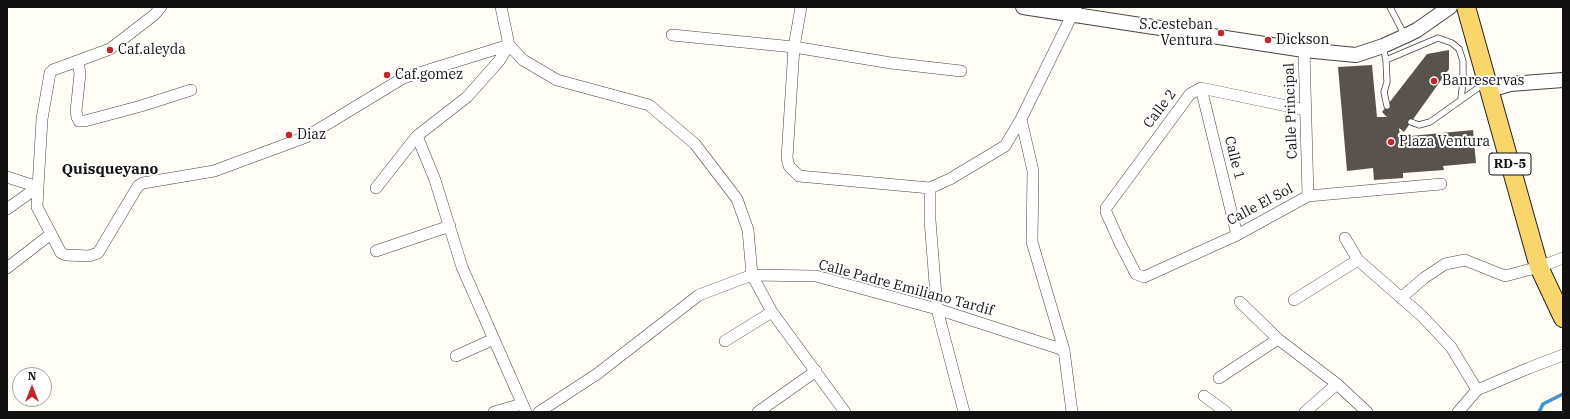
<!DOCTYPE html>
<html>
<head>
<meta charset="utf-8">
<style>
  body { margin:0 }
  #map { position:relative; width:1570px; height:419px; overflow:hidden; background:#fffdf5; font-family:"IBM Plex Serif",serif }
  canvas { display:block }
  .frame { position:absolute; inset:0; border:8px solid #111; pointer-events:none }
  .north { position:absolute; left:12px; top:367px; width:40px; height:40px; box-sizing:border-box; background:#fff; border:1px solid #a0a0a0; border-radius:50%; rotate:0deg; font-size:11px; font-weight:700; line-height:16px; text-align:center; color:#111 }
  .north::after { content:''; display:block; margin:auto; width:14px; height:18px; background:#c4262e; clip-path:polygon(50% 0,100% 100%,50% 72%,0 100%) }
</style>
</head>
<body>
<div id="map">
<canvas width="1570" height="419"></canvas>
<div class="frame"></div>
<div class="north">N</div>
</div>
<script>
const g = document.querySelector('canvas').getContext('2d');
g.lineJoin = 'round';
function toPath(rows) {
  const path = new Path2D();
  for (const r of rows) {
    path.moveTo(r[0], r[1]);
    for (let i = 2; i < r.length; i += 2) path.lineTo(r[i], r[i + 1]);
  }
  return path;
}
function stroke(path, color, width, dash) {
  g.strokeStyle = color;
  g.lineWidth = width;
  g.lineCap = dash ? 'butt' : 'round';
  g.setLineDash(dash || []);
  g.stroke(path);
}
function paint(path, color) {
  g.fillStyle = color;
  g.fill(path, 'evenodd');
}
function write(font, color, halo, rows, align = 'center') {
  g.font = font + ' "IBM Plex Serif",serif';
  g.lineWidth = 4;
  g.setLineDash([]);
  g.textBaseline = 'middle';
  g.strokeStyle = halo;
  g.fillStyle = color;
  for (const [text, x, y, turn = 0] of rows) {
    g.save();
    g.translate(x, y);
    g.rotate((+turn || 0) * Math.PI / 180);
    g.textAlign = isNaN(turn) ? turn : align;
    if (halo) g.strokeText(text, 0, 0);
    g.fillText(text, 0, 0);
    g.restore();
  }
}
stroke(toPath([
  [1539,412,1543,404,1563,394]
]), '#3f96cf', 3.5);
paint(toPath([
  [1449,50,1449,69,1404,132,1399,128,1400,137,1473,130,1476,163,1443,166,1444,170,1403,173,1403,178,1374,180,1373,168,1347,171,1338,67,1372,65,1377,117,1387,117,1382,112,1427,54]
]), '#5a524d');
const service = toPath([
  [1390,7,1405,36],
  [1383,47,1386,60,1387,82,1384,92,1387,106],
  [1386,60,1438,38,1452,43,1459,49,1463,61,1463,81,1461,99],
  [1411,122,1419,125,1430,122,1485,83]
]);
const minor = toPath([
  [501,7,509,45,523,60,557,80,649,105,695,144,737,199,748,230,752,275,772,312,845,412],
  [801,7,794,47,787,158,789,166,799,176,930,188,950,179,1005,146,1021,119,1076,7],
  [672,35,794,47,891,63,961,71],
  [1304,50,1308,196],
  [78,61,80,74,76,111,77,117,79,121,85,121,141,106,191,90],
  [1201,88,1237,235],
  [1306,110,1201,88,1190,94,1106,208,1106,212,1120,243,1136,274,1144,277,1237,235,1308,196,1441,184],
  [1021,119,1033,171,1032,242,1064,350,1072,412],
  [417,136,435,180,462,267,526,412],
  [7,177,38,187,42,119,50,73,53,70,110,49,154,15,161,7],
  [376,188,417,136,467,97,499,61,509,45],
  [930,188,930,220,937,309,964,412],
  [7,209,38,187,37,207,61,253,66,255,89,256,98,253,138,186,143,183,214,171,306,137,403,78,509,45],
  [1345,238,1358,260,1422,316,1451,347,1477,390],
  [376,251,450,226],
  [7,268,51,234],
  [1401,298,1424,278,1445,264,1465,260,1505,276,1539,267,1563,258],
  [1294,300,1358,260],
  [1240,302,1278,339,1337,384,1367,412],
  [725,341,772,312],
  [456,356,494,339],
  [1219,378,1278,339],
  [1204,396,1226,412],
  [494,412,522,404],
  [539,412,597,374,699,295,752,275,816,276,937,309,1064,350],
  [758,412,816,371],
  [1305,412,1337,384],
  [1458,412,1477,390,1529,368,1563,355]
]);
const tertiary = toPath([
  [1023,7,1304,50,1356,55,1383,46,1405,36,1417,30,1450,7],
  [1490,90,1510,84,1563,80]
]);
const primary = toPath([
  [1466,7,1539,267,1563,318]
]);
stroke(service, '#444', 7);
stroke(minor, '#444', 12);
stroke(tertiary, '#444', 16);
stroke(primary, '#222', 20);
stroke(service, '#fff', 5.5);
stroke(minor, '#fff', 11);
stroke(tertiary, '#fff', 14);
stroke(primary, '#f9d66b', 18);
for (const [x, y, r, color] of [
  [1221,33,4,"#c4262e"],
  [1268,40,4,"#c4262e"],
  [110,50,4,"#c4262e"],
  [387,75,4,"#c4262e"],
  [1434,81,4,"#c4262e"],
  [289,135,4,"#c4262e"],
  [1391,142,4,"#c4262e"]
]) {
  const dot = new Path2D();
  dot.arc(x, y, r, 0, 2 * Math.PI);
  g.fillStyle = color;
  g.fill(dot);
  stroke(dot, '#fff', 1.5);
}
for (const [x, y, w] of [
  [1510,164,42]
]) {
  const box = new Path2D();
  box.roundRect(x - w / 2, y - 11, w, 22, 3);
  g.fillStyle = '#fff';
  g.fill(box);
  stroke(box, '#111', 1);
}
write('bold 13px', '#111', null, [
  ["RD-5",1510,164]
]);
write('14px', '#111', '#fff', [
  ["S.c.esteban",1213,25,"right"],
  ["Ventura",1213,41,"right"],
  ["Dickson",1276,40],
  ["Caf.aleyda",118,50],
  ["Caf.gomez",395,75],
  ["Banreservas",1442,81],
  ["Diaz",297,135],
  ["Plaza Ventura",1399,142]
], 'left');
write('14px', '#111', '#fff', [
  ["Calle 2",1160,109,-53],
  ["Calle Principal",1291,111,-92],
  ["Calle 1",1234,158,76],
  ["Calle El Sol",1260,205,-28],
  ["Calle Padre Emiliano Tardif",906,288,15]
]);
write('bold 15px', '#111', '#fff', [
  ["Quisqueyano",110,170]
]);
</script>
</body>
</html>
